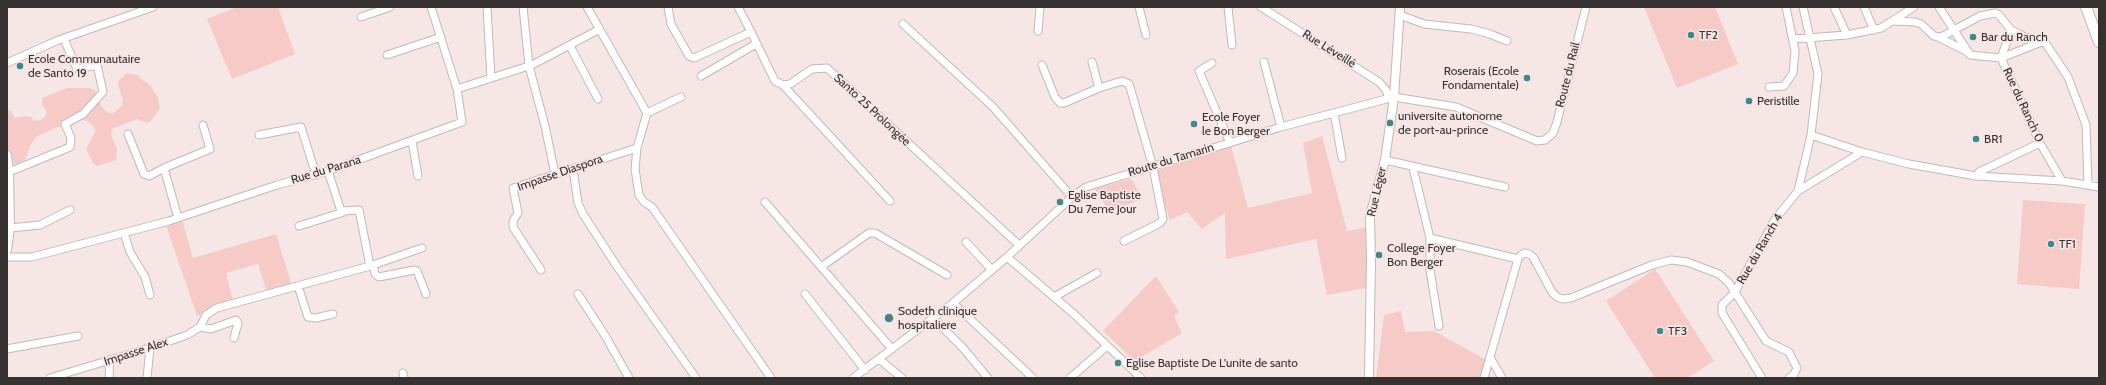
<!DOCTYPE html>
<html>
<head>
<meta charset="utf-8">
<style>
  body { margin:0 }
  #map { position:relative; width:2106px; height:385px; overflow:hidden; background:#f6e6e5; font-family:Cabin,sans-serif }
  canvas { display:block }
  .frame { position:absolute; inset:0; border:8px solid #373131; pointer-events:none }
</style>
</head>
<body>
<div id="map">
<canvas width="2106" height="385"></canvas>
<div class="frame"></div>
</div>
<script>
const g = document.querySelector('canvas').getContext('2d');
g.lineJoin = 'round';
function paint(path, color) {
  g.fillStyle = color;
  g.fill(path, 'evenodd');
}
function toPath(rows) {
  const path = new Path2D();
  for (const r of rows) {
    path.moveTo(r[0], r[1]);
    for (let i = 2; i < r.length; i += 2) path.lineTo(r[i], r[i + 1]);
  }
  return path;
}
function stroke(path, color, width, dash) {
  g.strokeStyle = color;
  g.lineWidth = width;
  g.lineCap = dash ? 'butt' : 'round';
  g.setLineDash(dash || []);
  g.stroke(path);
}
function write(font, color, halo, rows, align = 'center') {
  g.font = font + ' Cabin,sans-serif';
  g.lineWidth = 3.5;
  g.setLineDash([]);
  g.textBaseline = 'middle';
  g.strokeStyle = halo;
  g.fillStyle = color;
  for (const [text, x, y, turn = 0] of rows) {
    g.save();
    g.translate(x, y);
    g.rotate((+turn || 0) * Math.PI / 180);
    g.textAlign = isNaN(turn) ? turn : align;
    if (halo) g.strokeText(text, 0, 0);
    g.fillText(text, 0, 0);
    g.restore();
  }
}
paint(toPath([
  [237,7,278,7,295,54,232,79,207,19],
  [1644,7,1715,7,1738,64,1677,88],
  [127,73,138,75,141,79,150,85,158,98,160,108,151,121,147,123,137,119,112,129,111,135,117,149,116,160,97,166,93,163,86,149,96,130,89,122,83,120,55,128,36,137,30,146,25,160,16,164,10,161,7,147,7,110,11,111,15,118,25,116,31,117,34,121,40,120,45,117,47,112,42,104,42,98,67,88,89,88,95,90,102,108,107,112,112,114,122,106,123,101,118,85,119,80],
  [1322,136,1347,231,1369,227,1366,288,1327,295,1316,239,1226,259,1225,213,1202,229,1187,212,1170,220,1153,172,1231,146,1248,208,1312,193,1303,143],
  [1131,179,1143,199,1109,211,1095,189],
  [2023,200,2085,204,2079,289,2017,284],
  [182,220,193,258,276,234,291,283,267,292,258,264,226,273,233,301,197,316,166,225],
  [1655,269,1714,361,1687,378,1655,378,1606,301],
  [1156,276,1179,312,1174,316,1182,333,1135,361,1103,331],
  [1401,311,1405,332,1434,331,1486,360,1483,378,1376,378,1384,315]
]), '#f6cac7');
const minor = toPath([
  [487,7,491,78],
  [523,7,529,66,545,126,555,174],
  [587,7,647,113],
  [668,7,671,24,689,56,694,58,751,32,775,81,783,85,790,84,812,69,827,68,1019,245],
  [738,7,751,32],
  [1139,7,1146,35],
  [1228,7,1232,45],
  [1261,7,1379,82,1386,90,1389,98],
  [1834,7,1847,35],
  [1864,7,1874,30],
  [1939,7,1970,55,2001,58,2011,30],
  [1400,15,1424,24,1471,29,1490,34,1507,41],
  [361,17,390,7],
  [1892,21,1915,22,1921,24,1934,36,1941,37,1980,16,1995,13,1999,15,2011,30,2025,37,2044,41],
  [903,24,993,107,1072,197],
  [1038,31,1040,7],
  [1938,37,1966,51],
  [1793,39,1847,35,1881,28,1914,7],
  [570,46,598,99],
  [387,55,441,37],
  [1092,62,1099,88],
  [1264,62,1281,127],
  [7,63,56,41,153,7],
  [1212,63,1199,71,1230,143],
  [1042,65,1055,97,1060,103,1064,103,1099,88,1122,81,1129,84,1153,167,1163,219,1160,223,1124,241],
  [701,76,756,44],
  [783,85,890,201],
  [1769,87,1784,86,1793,73,1795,51,1786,7],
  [457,89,532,65,598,30],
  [647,113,681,97],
  [1334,113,1342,158],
  [128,134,144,174,149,176,164,168],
  [259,135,301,127,316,175],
  [1811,135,1862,152,1909,164,1976,176,2062,181,2099,187],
  [412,141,418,176],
  [637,148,635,169,639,195,644,202,652,207,771,378],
  [1385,160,1505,187],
  [1413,168,1430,238,1430,270,1439,326],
  [573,169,578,203,583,214,616,265,696,378],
  [328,171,341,211,359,210,370,266],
  [9,172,70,147,71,138,65,124,83,114,103,92,97,65,77,69,64,39],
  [1976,176,1979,172,2040,143],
  [2062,181,2040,143,2001,58,2044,41,2068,77,2086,125,2088,184],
  [1798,191,1811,135,1818,74,1803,7],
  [765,202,892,349],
  [178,218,164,168,210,149,203,125],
  [299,226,344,212],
  [10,228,40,225,70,210],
  [124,233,130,252,145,277,150,295],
  [1430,238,1518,259],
  [966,242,992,270],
  [7,257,32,257,169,221,277,185,328,171,462,122,457,89,431,7],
  [1007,257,1074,314,1141,378],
  [373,265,375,274,379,277,414,270,417,271,426,294],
  [821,267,869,233,875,233,947,275],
  [541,270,513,227,513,221,518,213,513,188,637,148,647,113],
  [298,286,308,317,316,318,333,314],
  [578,294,606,337,629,378],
  [805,294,865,370],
  [1054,297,1097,273],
  [953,303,1033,378],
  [933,318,963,348,988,378],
  [200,327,211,329,236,320,238,323,234,338],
  [7,349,78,336],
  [1490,357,1502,378],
  [879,359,902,378],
  [403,373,404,378],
  [50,378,150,348,187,335,200,327,206,315,217,308,370,266,422,248],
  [109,378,110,360],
  [147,378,150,348],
  [853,378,953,303,1007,257,1072,197,1086,187,1281,127,1394,97,1456,107,1537,141,1545,140,1553,133,1557,122,1586,7],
  [1070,378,1107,346],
  [1484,378,1518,259,1521,255,1525,253,1529,254,1533,257,1552,292,1557,297,1563,299,1571,298,1652,265,1671,260,1687,262,1719,274,1729,283,1766,341,1789,352,1797,368,1794,374,1789,378],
  [1762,378,1722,313,1722,305,1735,292,1776,218,1798,191,1862,152]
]);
const tertiary = toPath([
  [7,155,9,172,10,228,7,250],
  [1369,378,1371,259,1370,216,1385,160,1394,97,1400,7]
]);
const primary = toPath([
  [2086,7,2099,42]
]);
stroke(minor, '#c6b7b6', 9);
stroke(tertiary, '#c6b7b6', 10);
stroke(primary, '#c6b7b6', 12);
stroke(minor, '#fff', 7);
stroke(tertiary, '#fff', 8);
stroke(primary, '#fff', 10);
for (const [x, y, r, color] of [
  [1691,35,4,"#3f8788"],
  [1973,37,4,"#3f8788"],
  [20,66,4,"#3f8788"],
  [1527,78,4,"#3f8788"],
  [1749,101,4,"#3f8788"],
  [1390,123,4,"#3f8788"],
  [1194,124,4,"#3f8788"],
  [1976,139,4,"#3f8788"],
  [1060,202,4,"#3f8788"],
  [2051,244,4,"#3f8788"],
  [1379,255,4,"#3f8788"],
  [889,318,5,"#3f8788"],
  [1660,331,4,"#3f8788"],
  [1118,363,4,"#3f8788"]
]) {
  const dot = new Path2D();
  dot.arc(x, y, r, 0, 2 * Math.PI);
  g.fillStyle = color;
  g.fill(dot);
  stroke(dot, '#f6e6e5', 1.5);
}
write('12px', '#373131', '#f6e6e5', [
  ["TF2",1699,35],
  ["Bar du Ranch",1981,37],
  ["Ecole Communautaire",28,59],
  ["de Santo 19",28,73],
  ["Roserais (Ecole",1519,71,"right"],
  ["Fondamentale)",1519,85,"right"],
  ["Peristille",1757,101],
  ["universite autonome",1398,116],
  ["de port-au-prince",1398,130],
  ["Ecole Foyer",1202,117],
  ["le Bon Berger",1202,131],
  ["BR1",1984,139],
  ["Eglise Baptiste",1068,195],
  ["Du 7eme Jour",1068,209],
  ["TF1",2059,244],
  ["College Foyer",1387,248],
  ["Bon Berger",1387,262],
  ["Sodeth clinique",898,311],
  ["hospitaliere",898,325],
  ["TF3",1668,331],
  ["Eglise Baptiste De L'unite de santo",1126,363]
], 'left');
write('12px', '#373131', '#f6e6e5', [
  ["Rue Léveillé",1329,49,32],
  ["Route du Rail",1568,75,-76],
  ["Rue du Ranch 0",2023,105,65],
  ["Santo 25 Prolongée",872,110,43],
  ["Route du Tamarin",1171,160,-17],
  ["Rue du Parana",326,170,-17],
  ["Impasse Diaspora",560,173,-19],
  ["Rue Léger",1377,192,-77],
  ["Rue du Ranch 4",1760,249,-60],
  ["Impasse Alex",136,352,-18]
]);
</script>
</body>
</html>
